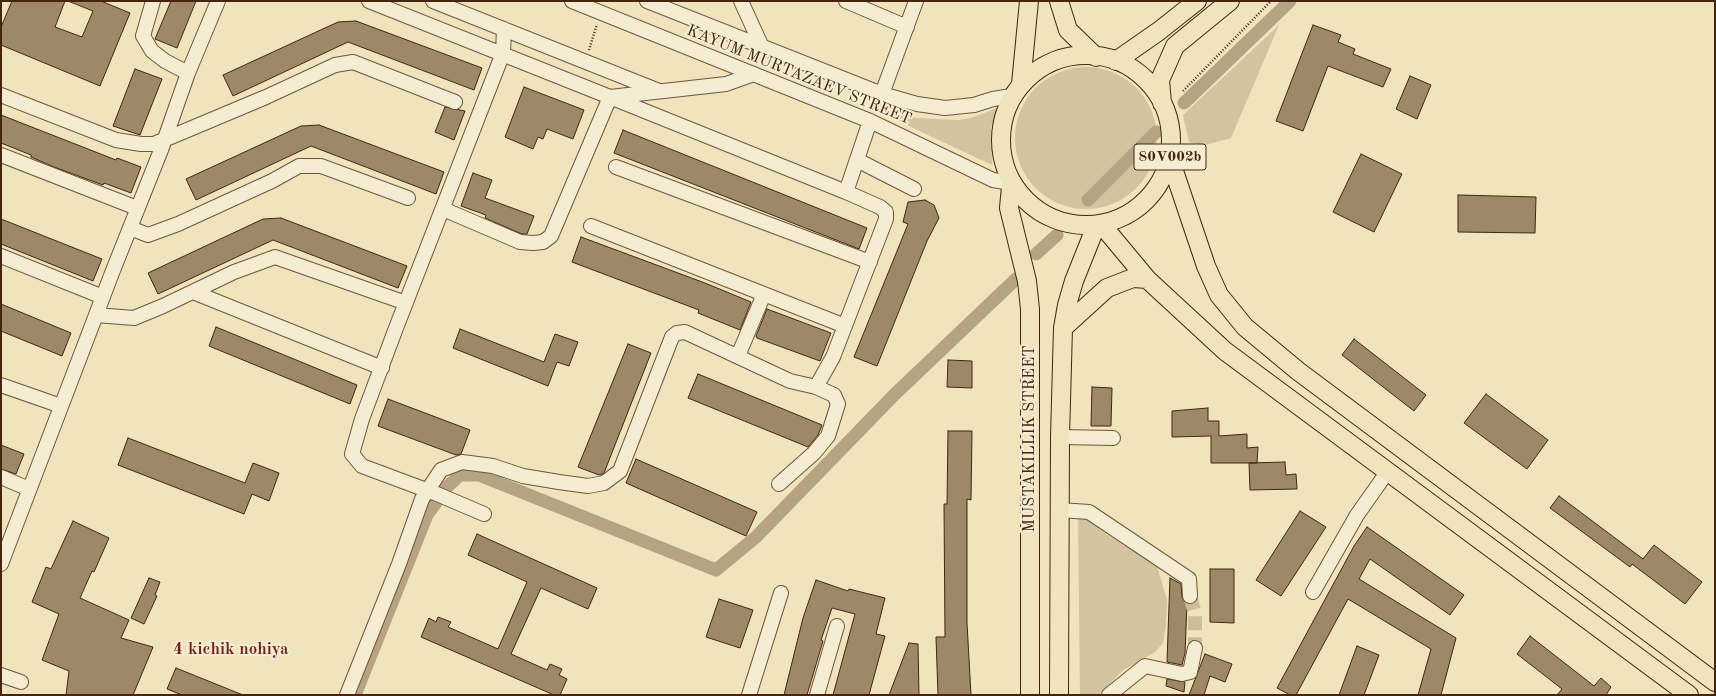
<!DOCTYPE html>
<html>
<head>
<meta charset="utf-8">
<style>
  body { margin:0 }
  #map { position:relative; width:1716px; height:696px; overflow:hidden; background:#efe4bc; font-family:"Old Standard TT",serif }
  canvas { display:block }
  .frame { position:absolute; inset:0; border:2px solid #45250e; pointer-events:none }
</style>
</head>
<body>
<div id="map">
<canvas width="1716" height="696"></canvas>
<div class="frame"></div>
</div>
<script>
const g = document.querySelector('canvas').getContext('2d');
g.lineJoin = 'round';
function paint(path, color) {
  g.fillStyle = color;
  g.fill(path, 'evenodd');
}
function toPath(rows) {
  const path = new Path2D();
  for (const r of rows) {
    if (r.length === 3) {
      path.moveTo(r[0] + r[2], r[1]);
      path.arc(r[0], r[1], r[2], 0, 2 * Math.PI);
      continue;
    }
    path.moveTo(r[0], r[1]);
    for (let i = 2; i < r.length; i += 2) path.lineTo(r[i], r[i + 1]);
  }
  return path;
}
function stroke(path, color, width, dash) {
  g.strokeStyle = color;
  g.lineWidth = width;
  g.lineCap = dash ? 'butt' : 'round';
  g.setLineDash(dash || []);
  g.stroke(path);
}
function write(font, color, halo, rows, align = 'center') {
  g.font = font + ' "Old Standard TT",serif';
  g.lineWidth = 4;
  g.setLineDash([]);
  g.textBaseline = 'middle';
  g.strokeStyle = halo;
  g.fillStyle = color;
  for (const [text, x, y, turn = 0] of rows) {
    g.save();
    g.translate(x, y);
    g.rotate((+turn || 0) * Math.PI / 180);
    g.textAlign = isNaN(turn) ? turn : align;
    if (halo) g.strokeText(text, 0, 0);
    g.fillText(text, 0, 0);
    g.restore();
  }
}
paint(toPath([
  [1279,25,1231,138,1202,146,1189,142,1183,115],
  [1086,138,71],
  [881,107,916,118,958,120,971,118,997,108,991,128,992,165,879,112],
  [1078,513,1109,536,1157,566,1167,600,1166,625,1163,643,1155,652,1122,671,1099,695,1080,695]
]), '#d2c49e');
stroke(toPath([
  [1184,103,1290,1],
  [1088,200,1156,132],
  [1036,254,1057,235],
  [355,695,427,515,448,486,460,475,479,475,716,570,756,537,895,394,1016,279]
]), '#b5a381', 13);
const building = toPath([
  [12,1,65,1,55,27,82,37,93,11,68,1,101,1,130,13,100,86,1,45,1,27,12,1],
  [171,1,196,1,177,48,155,39,171,1],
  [356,21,482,68,474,90,348,42,233,96,223,75,338,22,356,21],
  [1313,25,1341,35,1338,42,1355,49,1353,54,1391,69,1383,87,1328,66,1303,131,1276,121,1313,25],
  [135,69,162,79,140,135,113,126,135,69],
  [1410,76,1431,85,1417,119,1396,109,1410,76],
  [524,87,584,110,573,139,547,129,543,139,538,137,533,149,505,137,524,87],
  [445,107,465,111,454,140,435,132,445,107],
  [1,115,116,160,117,158,141,167,131,193,104,183,103,185,54,167,31,157,31,155,1,143,1,115],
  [319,125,444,172,436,194,311,146,196,200,186,179,301,126,319,125],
  [623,130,867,228,859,249,614,153,623,130],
  [1361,154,1402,174,1374,232,1333,212,1361,154],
  [473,173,492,180,485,198,534,216,527,234,522,234,485,218,486,215,461,206,473,173],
  [1458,195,1536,197,1535,233,1458,232,1458,195],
  [925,200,934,205,939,218,927,241,877,366,854,357,908,224,903,222,908,202,925,200],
  [281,218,407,266,398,288,273,240,158,294,148,273,263,219,281,218],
  [1,219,102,259,93,281,1,244,1,219],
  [581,237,705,283,751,302,740,330,698,313,699,310,572,262,581,237],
  [1,304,71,333,62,356,1,331,1,304],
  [767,309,831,333,820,361,757,338,756,336,767,309],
  [216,327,357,385,350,404,209,346,216,327],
  [460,329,544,362,555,334,578,342,569,366,557,362,548,386,453,348,460,329],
  [1354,339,1426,395,1414,411,1342,355,1354,339],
  [628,344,651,353,604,473,599,475,578,467,628,344],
  [948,360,972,361,972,388,947,387,948,360],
  [698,374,822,425,818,435,808,447,688,398,698,374],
  [1092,387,1112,388,1111,426,1091,426,1092,387],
  [1486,394,1548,440,1527,469,1464,423,1486,394],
  [388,399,470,430,461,454,456,455,378,426,388,399],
  [1208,408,1208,421,1219,421,1219,436,1247,434,1247,448,1258,447,1257,463,1211,463,1211,436,1172,437,1172,411,1208,408],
  [948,431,972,431,971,500,967,499,967,623,971,695,938,695,936,637,945,637,944,504,947,504,948,431],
  [128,438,245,483,253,463,279,473,269,501,252,494,244,514,118,465,128,438],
  [1,445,24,454,16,474,1,469,1,445],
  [636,459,757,512,746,536,626,483,636,459],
  [1285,462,1286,475,1296,474,1297,489,1250,490,1249,463,1285,462],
  [1559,496,1643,559,1654,545,1702,582,1685,604,1632,564,1630,567,1550,508,1559,496],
  [1300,511,1326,527,1281,596,1256,580,1300,511],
  [73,521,109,538,94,572,92,571,80,598,129,620,121,638,153,647,133,695,66,695,69,671,42,660,59,614,32,602,46,567,51,569,73,521],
  [1367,527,1464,595,1450,615,1370,559,1359,579,1456,638,1441,695,1418,695,1431,649,1348,599,1296,695,1290,695,1277,688,1354,546,1367,527],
  [477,534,597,588,588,609,541,588,511,654,547,670,550,664,562,669,559,675,567,679,560,695,554,695,421,637,429,618,436,622,438,617,451,622,448,627,498,649,527,582,468,555,477,534],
  [1210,569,1234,569,1234,623,1210,622,1210,569],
  [149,578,160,582,155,595,157,596,144,624,131,618,149,578],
  [1170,578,1181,584,1182,597,1187,604,1185,653,1182,665,1167,662,1170,578],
  [816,580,848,591,849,589,885,598,876,634,885,636,869,695,833,695,855,614,832,608,821,640,823,641,807,695,784,695,803,618,816,580],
  [719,599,753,610,740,648,706,637,719,599],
  [1530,636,1594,686,1601,678,1611,687,1606,695,1557,695,1562,689,1517,654,1530,636],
  [909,643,918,644,919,695,889,695,909,643],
  [1357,646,1379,655,1364,695,1339,695,1357,646],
  [1205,654,1232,664,1225,682,1210,676,1204,695,1189,695,1205,654],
  [176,668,243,695,182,695,167,689,176,668],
  [1167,679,1185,682,1184,692,1166,686,1167,679]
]);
paint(building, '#9d8868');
stroke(building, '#45250e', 1);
stroke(toPath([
  [1190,596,1195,613,1195,648]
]), '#cdbe99', 14, [14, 7]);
const minor = toPath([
  [153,1,143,36,152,51,165,61,188,73],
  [369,1,610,97,726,84,754,74],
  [433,1,659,91],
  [572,1,870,121,993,180,1011,183],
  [647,1,882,94,917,104,945,108,974,105,993,99,1012,96],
  [741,1,762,47],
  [846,1,907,27],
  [882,94,916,1],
  [1,95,116,140,141,144,154,144,266,97,335,65,353,62,455,102],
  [1,155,137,208],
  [857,160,914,189],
  [616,167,870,262],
  [443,209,520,242,533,243,543,242,551,236,610,97,846,192,870,121],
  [591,226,845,326],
  [130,228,148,235,178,224,272,181,299,166,321,166,408,198],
  [1,256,103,297],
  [193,292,382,368],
  [96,315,134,318,163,306,234,272,275,257,406,303],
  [738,356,764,294],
  [1,385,61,406],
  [1060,437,1113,438],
  [1,477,29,489],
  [779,484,814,453,828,436,838,404,834,395,816,387],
  [1060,510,1089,512,1189,579,1190,596],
  [484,514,437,494,362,466,352,454,362,419,396,328,503,53,504,29],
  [1,564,112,273,161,150,188,73,218,1],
  [1313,592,1357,515,1388,471],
  [1,675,21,682],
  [347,695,399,564,422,499,441,470,462,462,493,466,523,476,559,482,588,486,604,483,620,471,672,337,677,333,685,332,790,381,816,387,833,357,886,219,886,212,880,207,846,192],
  [749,695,781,593],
  [817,695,837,626],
  [1109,695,1145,666,1182,674,1190,672,1195,648]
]);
const major = toPath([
  [1059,1,1068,30,1096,57],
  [1086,140,85],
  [1116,61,1159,31,1197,1],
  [1021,84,1029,1],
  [1162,103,1160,80,1175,46,1230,1],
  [1170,159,1206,266,1219,295,1245,327,1298,371,1715,682],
  [1011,186,1009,208,1027,281,1030,309,1030,695],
  [1102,225,1147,279,1225,351,1689,695],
  [1063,328,1107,288,1133,278,1147,279],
  [1059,695,1060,437,1063,328,1067,305,1074,281,1096,226]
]);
stroke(minor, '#70553a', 16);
stroke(major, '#45250e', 20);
stroke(toPath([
  [589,50,597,24],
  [1183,91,1271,1]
]), '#45250e', 2.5, [1, 2]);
stroke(minor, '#f5edd3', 14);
stroke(major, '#efe4bc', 18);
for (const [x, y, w] of [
  [1170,157,72]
]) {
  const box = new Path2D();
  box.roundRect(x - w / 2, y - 13, w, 26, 3);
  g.fillStyle = '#f5edd3';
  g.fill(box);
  stroke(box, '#45250e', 1);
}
write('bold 15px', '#45250e', null, [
  ["80V002b",1170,157]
]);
write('16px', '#45250e', '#f5edd3', [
  ["KAYUM MURTAZAEV STREET",799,75,22],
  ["MUSTAKILLIK STREET",1030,439,-90]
]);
write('bold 17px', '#7a1f14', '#f5edd3', [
  ["4 kichik nohiya",231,650]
]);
</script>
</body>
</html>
